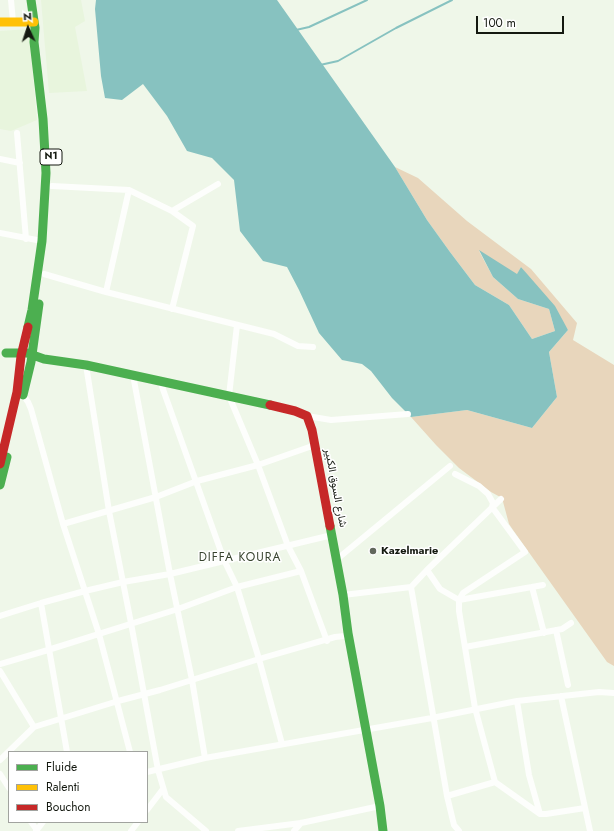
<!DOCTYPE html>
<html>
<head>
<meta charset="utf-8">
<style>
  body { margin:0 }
  #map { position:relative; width:614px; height:831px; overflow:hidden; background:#eff7e9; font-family:Jost,sans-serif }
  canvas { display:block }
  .legend { position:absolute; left:8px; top:751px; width:140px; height:72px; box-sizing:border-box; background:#fff; border:1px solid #a1a39f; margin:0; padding:5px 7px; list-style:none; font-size:12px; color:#141910 }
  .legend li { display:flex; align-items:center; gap:8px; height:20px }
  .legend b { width:20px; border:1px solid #a1a39f }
  .north { position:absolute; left:8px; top:8px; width:40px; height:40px; -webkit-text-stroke:3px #fff; paint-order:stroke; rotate:357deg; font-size:11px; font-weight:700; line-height:16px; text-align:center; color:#141910 }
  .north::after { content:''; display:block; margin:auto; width:14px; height:18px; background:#141910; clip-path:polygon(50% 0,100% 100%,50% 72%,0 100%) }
  .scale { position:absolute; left:476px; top:16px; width:88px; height:18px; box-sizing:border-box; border:2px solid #141910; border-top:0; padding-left:5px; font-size:12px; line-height:14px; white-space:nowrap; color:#141910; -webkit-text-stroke:3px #fff; paint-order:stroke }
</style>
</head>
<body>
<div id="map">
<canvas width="614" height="831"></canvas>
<ul class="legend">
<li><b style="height:5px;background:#4caf50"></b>Fluide</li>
<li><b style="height:5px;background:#ffc107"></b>Ralenti</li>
<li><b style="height:5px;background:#c62828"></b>Bouchon</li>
</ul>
<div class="north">N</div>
<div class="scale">100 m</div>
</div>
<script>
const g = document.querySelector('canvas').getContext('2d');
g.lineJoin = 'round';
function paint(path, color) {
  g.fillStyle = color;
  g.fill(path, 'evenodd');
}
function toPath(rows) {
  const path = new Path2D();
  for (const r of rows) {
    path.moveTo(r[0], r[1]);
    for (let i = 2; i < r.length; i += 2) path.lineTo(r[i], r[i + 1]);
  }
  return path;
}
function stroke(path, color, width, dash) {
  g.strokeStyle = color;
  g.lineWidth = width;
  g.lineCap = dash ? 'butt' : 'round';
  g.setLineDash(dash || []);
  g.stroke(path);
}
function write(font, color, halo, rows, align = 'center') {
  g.font = font + ' Jost,Vazirmatn,sans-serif';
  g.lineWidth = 3;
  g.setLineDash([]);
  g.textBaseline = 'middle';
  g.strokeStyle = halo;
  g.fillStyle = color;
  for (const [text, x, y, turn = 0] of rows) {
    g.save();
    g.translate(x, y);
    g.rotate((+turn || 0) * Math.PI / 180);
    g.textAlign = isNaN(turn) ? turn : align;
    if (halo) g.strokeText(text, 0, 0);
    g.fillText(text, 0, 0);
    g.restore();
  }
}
paint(toPath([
  [41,0,81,0,85,21,75,27,87,91,49,93],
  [29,29,37,120,11,131,0,129,0,31]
]), '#e8f5dd');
paint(toPath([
  [395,167,418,178,467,221,531,269,577,323,573,340,614,365,614,666,607,662,513,530,509,524,502,498,491,492,459,468,436,445,411,417,467,410,532,428,557,397,549,352,568,330,521,267,517,275,479,251,493,277,518,299,549,309,555,331,532,339,509,305,475,285,450,252,427,220]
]), '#e8d6bc');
paint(toPath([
  [96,0,277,0,395,167,427,220,450,252,475,285,509,305,532,339,555,331,549,309,518,299,493,277,479,250,517,274,521,267,555,306,568,330,549,352,557,397,532,428,467,410,411,417,392,398,371,371,362,364,342,360,319,333,299,290,287,267,263,261,240,231,234,180,212,158,187,151,167,116,143,84,122,100,105,98,101,76,95,9]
]), '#87c2c0');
stroke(toPath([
  [296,30,309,27,367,0],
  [320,65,338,61,396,28,452,0]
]), '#87c2c0', 2);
stroke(toPath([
  [11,0,13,22],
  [17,133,26,239],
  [0,159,20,163],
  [52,186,129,190,172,211,218,184],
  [0,233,42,241],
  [44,274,106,292,274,334,298,346,313,347],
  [106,292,129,190],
  [172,309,193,226,172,211],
  [237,325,229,396,258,465,288,546,301,571,327,641],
  [86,365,109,511,131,623,158,770,166,797,206,831],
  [133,375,170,574,192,680,205,758],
  [160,381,224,560,237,587,259,659,282,744],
  [23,395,28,402,31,409,63,524,99,634,130,752],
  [307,416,331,420,408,414],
  [455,474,479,486,488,494,493,503,492,507,525,552,463,593,459,600,459,611,475,708,495,782,540,814,546,814,585,808],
  [63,524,156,497,197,481,258,465,315,445],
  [336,560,450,466],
  [427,570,440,589,459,600,543,585],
  [532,587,544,633],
  [343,595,411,587],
  [41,603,67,752],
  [0,616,41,603,85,591,123,582,170,574,332,535],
  [556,630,568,685],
  [465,647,562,629,571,623],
  [0,664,48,650,178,609,237,587,301,571],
  [0,671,34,727],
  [561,696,590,831],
  [517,701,529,775,540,814],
  [0,760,34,727,118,701,160,690,259,659,335,637,345,636,348,633],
  [147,772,205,758,432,718,517,701,599,692,614,693],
  [0,774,9,788],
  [447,796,495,782],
  [147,810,163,789],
  [31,822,37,830],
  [36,831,43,822],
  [131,831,138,822],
  [238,831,301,823,380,806],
  [294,831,301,823],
  [459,831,454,825,447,796,411,587,427,570,501,499]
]), '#fdfefc', 6);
stroke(toPath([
  [28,327,32,310,42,241,46,173,43,119,34,42,35,28,31,0],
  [6,353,27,353,44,359,86,365,270,405],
  [23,395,31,362,39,304],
  [0,485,7,457],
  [330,526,343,595,348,633,380,806,383,831]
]), '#4caf50', 9);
stroke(toPath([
  [0,22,34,22]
]), '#ffc107', 9);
stroke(toPath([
  [270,405,295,411,307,416,312,430,330,526],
  [0,464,17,392,21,356,28,327]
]), '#c62828', 9);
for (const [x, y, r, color] of [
  [373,551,4,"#61675c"]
]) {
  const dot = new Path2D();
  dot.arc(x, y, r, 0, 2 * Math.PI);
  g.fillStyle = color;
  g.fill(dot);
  stroke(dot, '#fff', 1.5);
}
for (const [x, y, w] of [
  [51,157,22]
]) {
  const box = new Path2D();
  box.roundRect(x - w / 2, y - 8, w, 16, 3);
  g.fillStyle = '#fff';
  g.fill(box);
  stroke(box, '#141910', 1);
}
write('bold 10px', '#141910', null, [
  ["N1",51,157]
]);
write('11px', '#141910', '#fff', [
  ["شارع السوق الكبير",335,488,79]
]);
write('bold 11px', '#141910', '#fff', [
  ["Kazelmarie",381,551]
], 'left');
g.letterSpacing = '1px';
write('12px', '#38442f', '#fff', [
  ["DIFFA KOURA",240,558]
]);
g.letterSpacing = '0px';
</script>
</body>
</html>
